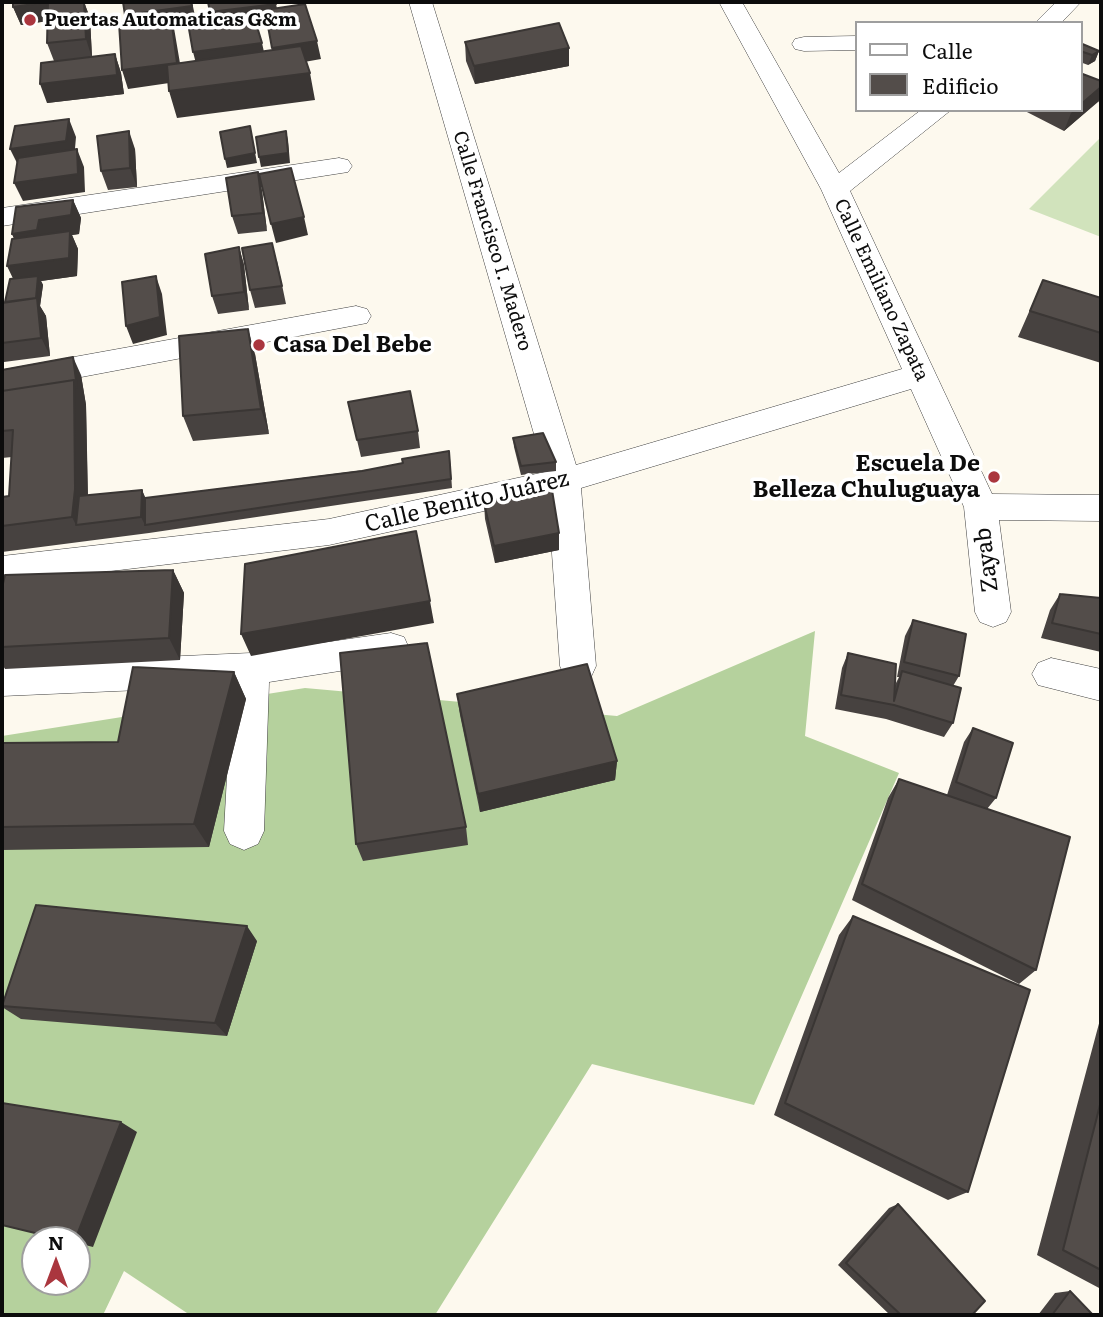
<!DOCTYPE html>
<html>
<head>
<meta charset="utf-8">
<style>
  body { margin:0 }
  #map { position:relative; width:1103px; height:1317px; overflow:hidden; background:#fdf9ee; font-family:Literata,serif }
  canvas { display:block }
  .frame { position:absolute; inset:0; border:4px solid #0c0c0c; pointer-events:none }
  .legend { position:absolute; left:855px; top:21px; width:228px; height:91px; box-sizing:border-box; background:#fff; border:2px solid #9e9e9e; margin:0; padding:9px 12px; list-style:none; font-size:21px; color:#0c0c0c }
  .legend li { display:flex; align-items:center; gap:14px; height:35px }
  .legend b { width:35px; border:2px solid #9e9e9e }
  .north { position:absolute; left:21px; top:1226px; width:70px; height:70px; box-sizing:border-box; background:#fff; border:2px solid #9e9e9e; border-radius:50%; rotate:0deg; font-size:19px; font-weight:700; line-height:28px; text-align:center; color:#0c0c0c }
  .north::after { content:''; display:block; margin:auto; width:24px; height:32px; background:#aa363e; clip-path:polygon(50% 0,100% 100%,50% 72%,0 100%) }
</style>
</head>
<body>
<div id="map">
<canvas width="1103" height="1317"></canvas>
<div class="frame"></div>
<ul class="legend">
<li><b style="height:9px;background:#fff"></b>Calle</li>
<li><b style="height:19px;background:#534d4a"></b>Edificio</li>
</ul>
<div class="north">N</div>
</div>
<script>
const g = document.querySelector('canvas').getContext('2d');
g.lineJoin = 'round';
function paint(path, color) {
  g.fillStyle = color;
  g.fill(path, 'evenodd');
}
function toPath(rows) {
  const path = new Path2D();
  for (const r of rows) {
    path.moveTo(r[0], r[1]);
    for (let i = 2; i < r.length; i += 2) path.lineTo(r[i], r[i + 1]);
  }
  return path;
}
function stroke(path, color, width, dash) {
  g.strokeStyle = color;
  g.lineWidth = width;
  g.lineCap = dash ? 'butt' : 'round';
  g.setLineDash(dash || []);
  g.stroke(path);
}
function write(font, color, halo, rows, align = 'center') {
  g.font = font + ' Literata,serif';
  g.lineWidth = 7;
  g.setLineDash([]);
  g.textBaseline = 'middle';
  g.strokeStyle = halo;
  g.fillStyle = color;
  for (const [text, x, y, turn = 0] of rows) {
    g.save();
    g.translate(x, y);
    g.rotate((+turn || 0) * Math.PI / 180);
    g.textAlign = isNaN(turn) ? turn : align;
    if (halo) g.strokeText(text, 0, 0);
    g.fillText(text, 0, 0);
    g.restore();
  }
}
paint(toPath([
  [1101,137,1101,237,1029,209]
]), '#d1e3bc');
paint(toPath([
  [815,631,805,736,899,773,754,1105,592,1064,435,1315,190,1315,124,1271,103,1315,2,1315,2,736,305,688,617,716],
  [35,1240,77,1240,77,1282,35,1282]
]), '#b5d19d');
const minor = toPath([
  [409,2,432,2,576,465,902,369,821,189,719,2,742,2,839,173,921,110,951,110,850,191,992,494,1101,495,1101,521,999,520,1011,612,1006,622,993,627,980,622,975,612,964,507,911,389,581,488,596,666,591,677,578,682,565,677,560,666,548,497,329,545,2,584,2,556,329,519,545,472,409,2],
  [1056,2,1081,2,1061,23,1035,23,1056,2],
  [856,36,856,50,804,51,795,49,792,44,795,39,804,37,856,36],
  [339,158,348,160,352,166,348,172,2,226,2,208,339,158],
  [356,306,367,309,371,316,367,323,2,392,2,370,356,306],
  [391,633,404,637,409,648,404,659,391,663,269,682,264,831,258,844,244,850,230,844,224,831,232,686,2,696,2,664,251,653,391,633],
  [1051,658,1101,669,1101,701,1038,685,1032,674,1038,663,1051,658]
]);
stroke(minor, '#3f3f3f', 1);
paint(minor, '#fff');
paint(toPath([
  [13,2,84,2,90,18,92,57,115,54,121,73,124,94,47,103,54,61,47,43,47,21,21,25,13,7],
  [465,42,569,66,475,84,466,61],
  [1080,43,1099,51,1095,61,1088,65,1080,62],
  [1101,81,1101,105,1098,101,1064,131,1023,110,1080,110],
  [135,149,137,187,108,190,101,171],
  [258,172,262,191,267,231,238,234,232,216],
  [73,200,81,218,79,234,72,235,78,249,77,276,41,281,43,285,40,306,46,316,50,356,4,362,2,358,2,303,5,302,13,279,14,238,12,234],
  [239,247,244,265,249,310,218,314,212,296],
  [277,261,286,304,255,308,250,290],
  [1043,280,1101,298,1101,363,1018,337],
  [255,354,269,434,193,441,183,416],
  [2,370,81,375,86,405,88,495,142,490,145,498,450,459,452,488,149,533,2,552,2,497,9,496,12,457,2,458],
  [348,402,418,431,420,448,361,457],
  [513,438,556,462,556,471,521,475,514,447],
  [484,503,559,550,495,563,485,519],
  [173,570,184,593,180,660,5,669,2,664,2,588],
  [1060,594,1101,598,1101,652,1041,638,1050,610],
  [913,620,959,676,953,686,953,723,944,737,886,719,835,709,842,668,848,653,895,685,899,677,897,677,905,636],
  [234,672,246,699,209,847,2,850,2,743,118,742],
  [457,694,617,761,615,780,480,812,460,715],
  [973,728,996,798,987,809,1036,970,1019,984,852,900,888,798,899,779,947,795,964,742],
  [466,827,468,845,363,861,356,844],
  [853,916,968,1192,948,1200,774,1115,839,935],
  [257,941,227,1036,21,1019,2,1007],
  [1101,1016,1101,1289,1037,1255],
  [898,1204,972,1315,890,1315,838,1265,889,1208],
  [1070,1291,1093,1315,1038,1315,1055,1293]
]), '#474240');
paint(toPath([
  [48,2,55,20,21,25,13,7],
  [84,2,90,18,92,58,86,39],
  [192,2,197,25,174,28,183,81,128,89,122,70,131,34,125,15],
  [276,4,280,22,215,31,210,12],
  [317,41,321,59,276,67,272,48],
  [262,43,266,61,198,71,193,52],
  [569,48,569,66,475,84,474,66],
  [1099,51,1095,61,1088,65,1092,55],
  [115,54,121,73,124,94,47,103,40,84],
  [310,73,315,100,177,118,169,91],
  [1101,87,1101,93,1098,102,1064,131,1071,113,1074,110,1080,110,1080,105],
  [69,119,76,137,74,160,19,167,10,149],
  [250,126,257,163,227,168,225,159],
  [129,131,135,149,137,187,130,168],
  [286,131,288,140,290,163,261,167,259,157],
  [77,149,84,167,85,192,23,201,14,183],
  [258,172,262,191,267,231,263,213],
  [73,200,81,218,79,234,72,235,78,249,77,276,41,281,43,285,40,306,46,316,50,356,7,266,20,252,12,234,39,220],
  [304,217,308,235,276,243,271,224],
  [239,247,244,265,249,310,244,292],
  [156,276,162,294,167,335,133,344,126,326],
  [248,329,255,354,269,434,261,409],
  [73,357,81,375,86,405,88,513,76,525,72,517,75,489],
  [142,490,149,506,145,525,141,517],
  [559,533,559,550,495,563,494,546],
  [173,570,184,593,180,660,169,638],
  [430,601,434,623,251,656,241,634],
  [234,672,246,699,209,847,194,824],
  [617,761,615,780,480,812,478,794],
  [247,926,257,941,227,1036,215,1023],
  [121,1122,137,1132,93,1247,77,1243,77,1240,75,1240]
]), '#3a3634');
const building = toPath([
  [13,2,48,2,13,7,13,2],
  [48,2,84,2,86,39,47,43,48,2],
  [123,2,191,2,192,6,125,15,123,2],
  [208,2,276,2,276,4,210,12,208,2],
  [305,4,317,41,272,48,265,10,305,4],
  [171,17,177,63,122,70,119,23,171,17],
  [255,20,262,43,193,52,189,29,255,20],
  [559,23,569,48,474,66,465,42,559,23],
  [1080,43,1099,51,1092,55,1080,51,1080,43],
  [301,46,310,73,169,91,167,65,301,46],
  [115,54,117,75,40,84,41,63,115,54],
  [1080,73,1101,81,1101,87,1080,105,1080,73],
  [69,119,66,141,10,149,15,126,69,119],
  [250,126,255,153,225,159,220,132,250,126],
  [129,131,130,168,101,171,97,136,129,131],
  [286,131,288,153,259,157,256,137,286,131],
  [77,149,78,174,14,183,18,158,77,149],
  [291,168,304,217,271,224,259,174,291,168],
  [258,172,263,213,232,216,226,178,258,172],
  [73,200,71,215,39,220,37,230,12,234,16,207,73,200],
  [70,231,69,258,7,266,12,239,70,231],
  [272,243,282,286,250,290,242,248,272,243],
  [239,247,244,292,212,296,205,254,239,247],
  [38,276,36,298,5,302,10,279,38,276],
  [156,276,160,317,126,326,122,282,156,276],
  [1043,280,1101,298,1101,333,1030,311,1043,280],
  [37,298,41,338,2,343,2,303,37,298],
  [248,329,261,409,183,416,179,336,248,329],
  [73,357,77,388,74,380,2,391,2,370,73,357],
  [74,380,75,489,72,517,2,526,2,497,9,496,13,430,2,431,2,391,74,380],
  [410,391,418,431,357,440,348,402,410,391],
  [543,433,556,462,521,466,513,438,543,433],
  [449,451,451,479,145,525,145,498,362,471,403,463,402,459,449,451],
  [551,484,559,533,494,546,484,503,551,484],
  [142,490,141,517,76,525,79,496,142,490],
  [416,531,430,601,241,634,245,564,416,531],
  [173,570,169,638,2,647,2,588,5,575,173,570],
  [1060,594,1101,598,1101,634,1052,623,1060,594],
  [913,620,966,634,959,676,904,662,913,620],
  [427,643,466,827,356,844,340,653,427,643],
  [848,653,896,664,894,701,902,671,961,688,953,723,894,705,841,695,848,653],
  [587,664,617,761,478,794,457,694,587,664],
  [133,667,234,672,194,824,2,827,2,743,118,742,133,667],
  [973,728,1013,743,996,798,956,782,973,728],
  [899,779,1070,837,1036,970,862,884,899,779],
  [36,905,247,926,215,1023,2,1006,36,905],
  [853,916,1030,990,968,1192,785,1103,853,916],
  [1101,1101,1101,1270,1063,1250,1101,1101],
  [2,1103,121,1122,75,1240,64,1240,2,1225,2,1103],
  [898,1204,985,1301,972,1315,901,1315,846,1263,898,1204],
  [1070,1291,1093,1315,1052,1315,1070,1291]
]);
paint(building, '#534d4a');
stroke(building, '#3a3634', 2);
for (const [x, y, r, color] of [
  [30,20,7,"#aa363e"],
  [259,345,7,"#aa363e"],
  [994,477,7,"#aa363e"]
]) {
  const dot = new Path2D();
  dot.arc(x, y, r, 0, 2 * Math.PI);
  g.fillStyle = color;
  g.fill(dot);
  stroke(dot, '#fff', 2.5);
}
write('bold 19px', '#0c0c0c', '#fff', [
  ["Puertas Automaticas G&m",44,20]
], 'left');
write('19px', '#0c0c0c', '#fff', [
  ["Calle Francisco I. Madero",492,241,73],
  ["Calle Emiliano Zapata",881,290,65]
]);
write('bold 23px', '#0c0c0c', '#fff', [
  ["Casa Del Bebe",273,345],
  ["Escuela De",980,464,"right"],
  ["Belleza Chuluguaya",980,490,"right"]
], 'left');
write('23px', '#0c0c0c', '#fff', [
  ["Calle Benito Juárez",467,502,-13],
  ["Zayab",987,560,-97]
]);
</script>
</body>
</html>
